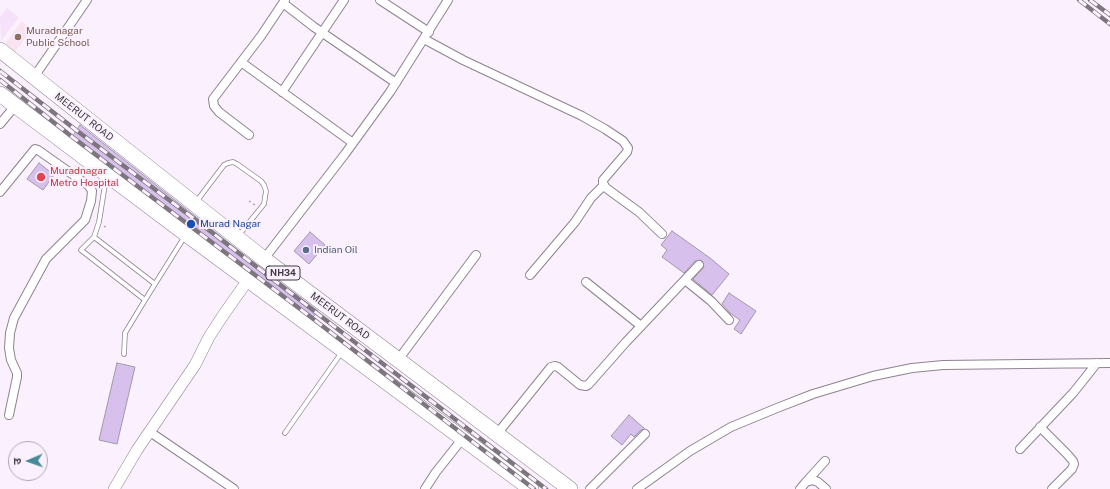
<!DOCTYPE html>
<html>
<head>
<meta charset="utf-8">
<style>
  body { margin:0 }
  #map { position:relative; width:1110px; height:489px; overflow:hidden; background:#fbf0fd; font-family:"Public Sans","Noto Sans Devanagari",sans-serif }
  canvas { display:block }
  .north { position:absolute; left:8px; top:441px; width:40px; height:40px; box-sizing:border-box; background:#fbf0fd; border:1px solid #b0a8b2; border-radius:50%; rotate:268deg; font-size:11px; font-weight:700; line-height:16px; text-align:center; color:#403b42 }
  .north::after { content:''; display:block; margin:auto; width:14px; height:18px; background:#468998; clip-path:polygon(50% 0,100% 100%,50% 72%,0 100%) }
</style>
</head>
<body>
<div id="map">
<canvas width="1110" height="489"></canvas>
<div class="north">उ</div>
</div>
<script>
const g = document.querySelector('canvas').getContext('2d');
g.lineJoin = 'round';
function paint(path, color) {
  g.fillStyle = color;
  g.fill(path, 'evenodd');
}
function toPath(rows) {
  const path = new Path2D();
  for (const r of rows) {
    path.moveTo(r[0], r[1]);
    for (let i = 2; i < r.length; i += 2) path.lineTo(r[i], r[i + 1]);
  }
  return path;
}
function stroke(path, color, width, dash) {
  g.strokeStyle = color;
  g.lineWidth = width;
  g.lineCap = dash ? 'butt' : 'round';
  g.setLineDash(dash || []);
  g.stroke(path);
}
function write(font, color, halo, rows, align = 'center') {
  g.font = font + ' "Public Sans",sans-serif';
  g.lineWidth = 4;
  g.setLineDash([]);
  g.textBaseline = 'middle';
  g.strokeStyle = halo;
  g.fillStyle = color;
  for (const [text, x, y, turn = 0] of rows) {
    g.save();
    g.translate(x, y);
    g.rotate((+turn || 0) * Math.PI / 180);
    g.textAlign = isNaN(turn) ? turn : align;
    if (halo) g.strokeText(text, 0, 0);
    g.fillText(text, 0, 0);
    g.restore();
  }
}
paint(toPath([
  [7,8,19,17,1,41,0,17]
]), '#f5e1f9');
paint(toPath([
  [22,21,32,29,14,53,4,45]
]), '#f9e3f0');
const building = toPath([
  [80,125,258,266,318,311,313,317,72,137,80,125],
  [39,163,54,175,43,190,27,179,39,163],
  [672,231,710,258,729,274,712,295,693,279,704,267,702,261,700,260,695,261,684,273,662,257,667,250,661,245,672,231],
  [310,232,325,245,309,264,294,251,310,232],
  [729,293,756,311,741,334,734,329,740,320,730,313,722,304,729,293],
  [117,363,135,367,117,444,99,440,117,363],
  [629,415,645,429,641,430,634,437,631,434,622,445,611,436,629,415]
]);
paint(building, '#d8c0ed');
stroke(building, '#a097a9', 1);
const lane = toPath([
  [106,178,99,222,94,237,155,284,185,236],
  [196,202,224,165,228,163,233,162,237,164,261,181,264,185,266,191,264,204,239,235],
  [94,237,81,250,145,300,155,284],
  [124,354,125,333,145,300],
  [285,433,342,352]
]);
const street = toPath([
  [380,0,429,32],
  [283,3,314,27,396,83],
  [424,39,463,60,582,116,605,129,623,141,628,148,627,152,603,180,603,183,606,188,639,212,662,234],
  [241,62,353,143],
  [34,77,87,0],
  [282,92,344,0],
  [0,124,15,106],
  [249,135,219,112,214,106,213,99,261,36,285,0],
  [0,192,35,149,38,150,89,186,92,191,91,201,85,220,46,259,14,318,10,333,9,348,11,360,17,373,17,377,9,415],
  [264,259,345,154,390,92,448,0],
  [530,275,575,222,591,198,604,185],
  [685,280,711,301,729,320],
  [586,282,641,326],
  [398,360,476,255],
  [1040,427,1067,454,1073,461,1074,464,1072,469,1052,489],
  [150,432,234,489],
  [497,434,551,367,555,366,558,367,580,385,586,386,588,385,626,342,699,265],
  [1020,449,1073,393,1097,363],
  [806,482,825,461],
  [425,489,436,472,463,438],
  [590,489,645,434],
  [637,489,690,451,731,427,777,408,813,394,873,376,912,368,943,365,1110,363],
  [800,489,806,482,813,480,818,482,826,489]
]);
const secondary = toPath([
  [114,489,137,450,195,365,209,337,224,314,248,280]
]);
const highway = toPath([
  [0,50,264,259,570,489],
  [0,94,186,234,531,489]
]);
stroke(lane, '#8f8291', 5.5);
stroke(street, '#8f8291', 10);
stroke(secondary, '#8f8291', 12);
stroke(highway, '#8f8291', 16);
stroke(toPath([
  [249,201,255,205],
  [104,226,108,229]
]), '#aaa1ac', 1.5, [2, 3]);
stroke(lane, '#fff', 4);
stroke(street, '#fff', 8);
stroke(secondary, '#fff', 11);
stroke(highway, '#fff', 15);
const rail = toPath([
  [1079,0,1110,24],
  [1090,0,1110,15],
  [0,71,76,130,197,221,546,489],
  [0,80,71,136,312,318,534,489]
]);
stroke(rail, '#7d767f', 4.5);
stroke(rail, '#fbf0fd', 3, [9]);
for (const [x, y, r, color] of [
  [18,37,4,"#8d6e63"],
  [41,177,5,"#e0444e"],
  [191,224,5,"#1a4fb4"],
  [306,250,4,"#5c6f8a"]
]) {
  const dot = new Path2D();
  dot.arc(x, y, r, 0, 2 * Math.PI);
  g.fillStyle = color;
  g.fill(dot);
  stroke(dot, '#fbf0fd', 1.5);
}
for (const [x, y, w] of [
  [283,273,34]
]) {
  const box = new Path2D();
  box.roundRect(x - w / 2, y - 7, w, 14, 3);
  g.fillStyle = '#fbf0fd';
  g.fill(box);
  stroke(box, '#403b42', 1);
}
write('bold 9px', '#403b42', null, [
  ["NH34",283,273]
]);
write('10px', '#785e54', '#fbf0fd', [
  ["Muradnagar",26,31],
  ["Public School",26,43]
], 'left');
write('10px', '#403b42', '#fbf0fd', [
  ["MEERUT ROAD",84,117,38],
  ["MEERUT ROAD",340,316,37]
]);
write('10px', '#be3a42', '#fbf0fd', [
  ["Muradnagar",50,171],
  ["Metro Hospital",50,183]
], 'left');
write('10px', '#164399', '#fbf0fd', [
  ["Murad Nagar",200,224]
], 'left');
write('10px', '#4e5e75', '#fbf0fd', [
  ["Indian Oil",314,250]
], 'left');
</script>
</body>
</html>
